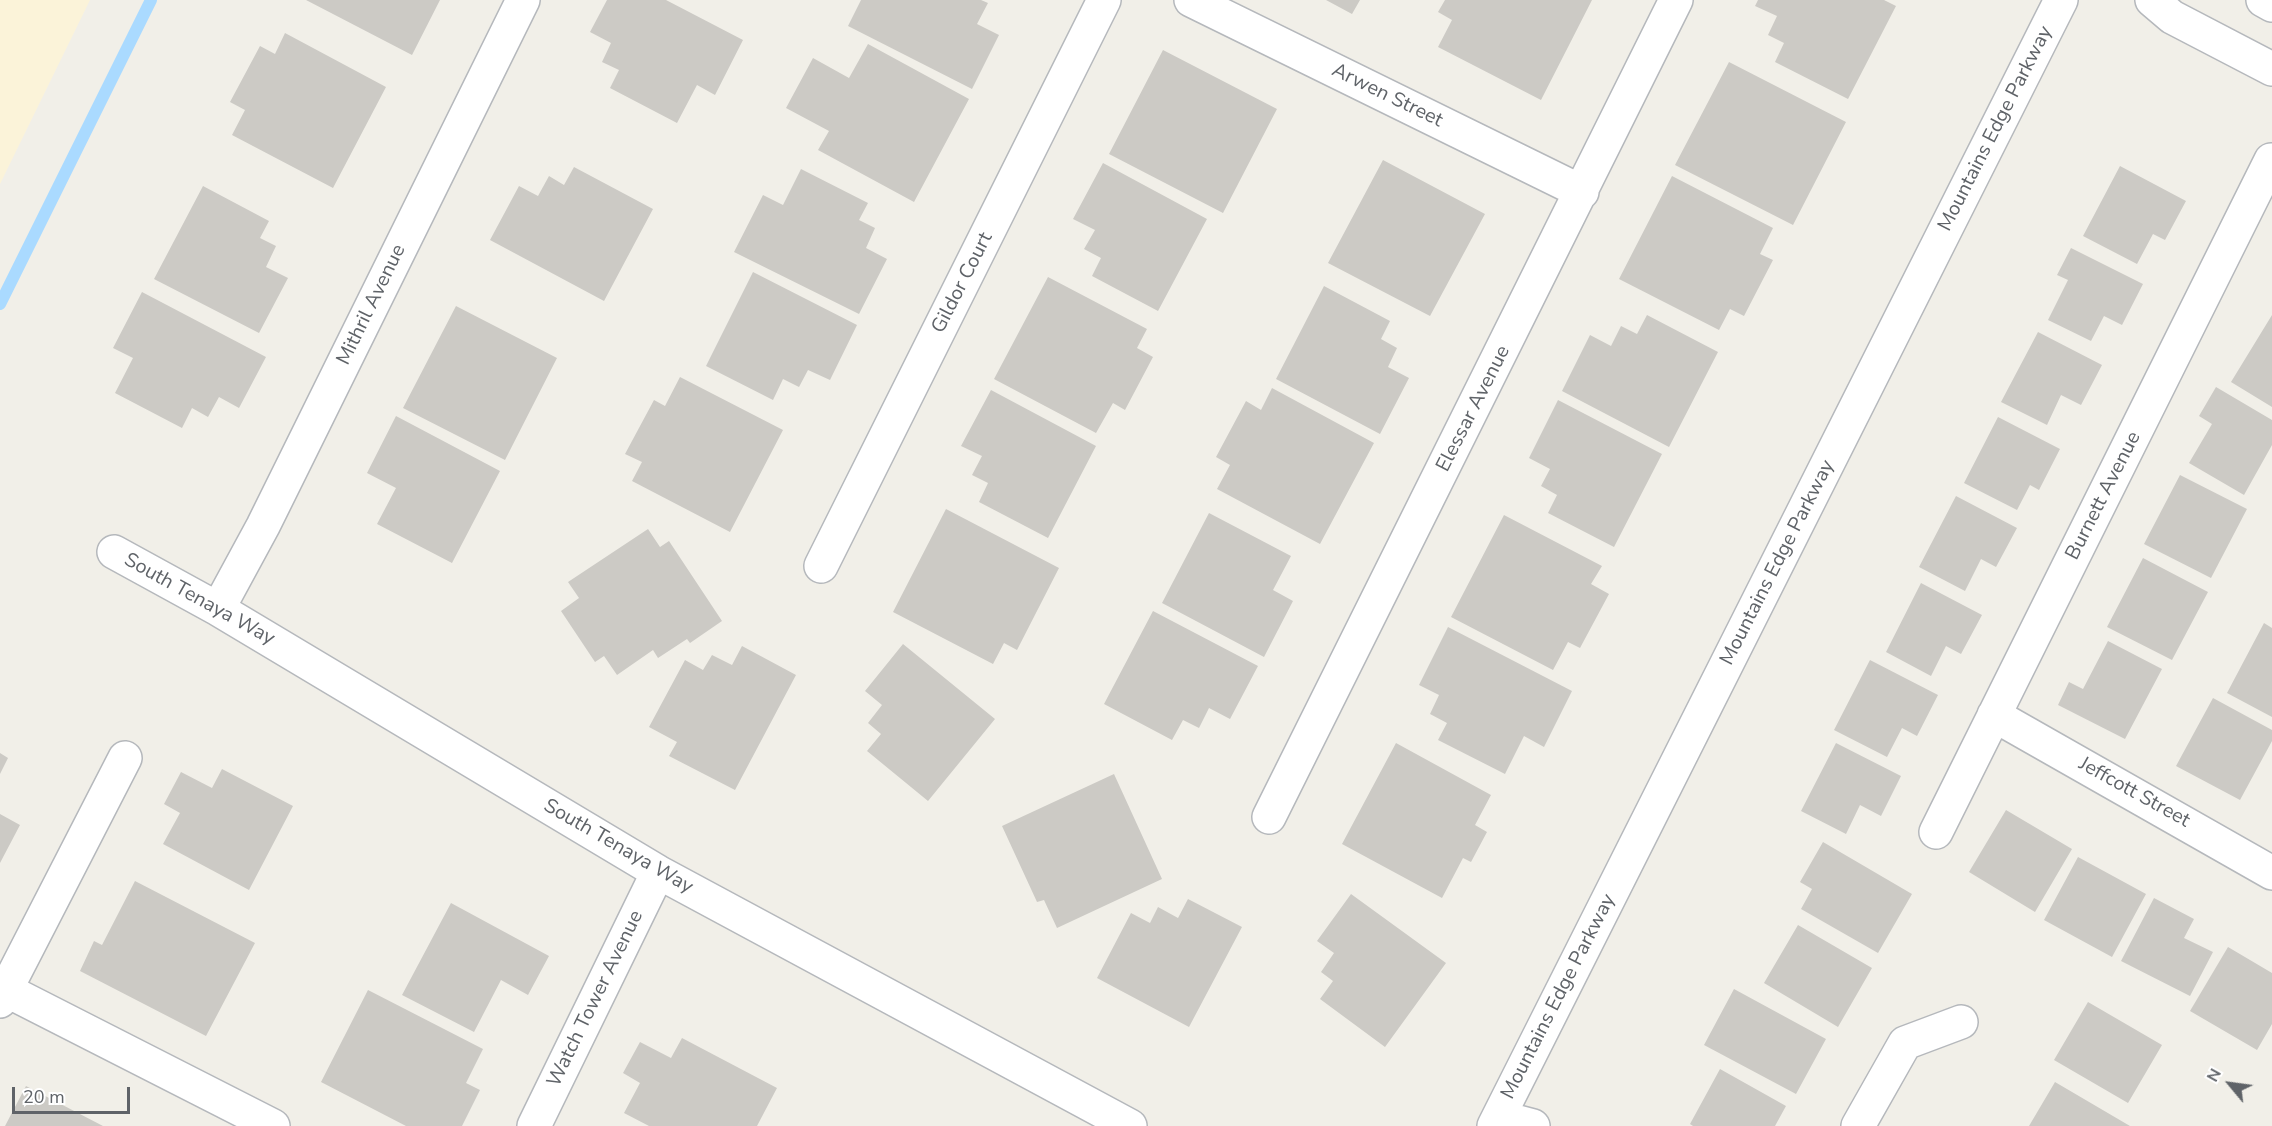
<!DOCTYPE html>
<html>
<head>
<meta charset="utf-8">
<style>
  body { margin:0 }
  #map { position:relative; width:2272px; height:1126px; overflow:hidden; background:#f1efe8; font-family:"Nunito Sans",sans-serif }
  canvas { display:block }
  .north { position:absolute; left:2200px; top:1054px; width:60px; height:60px; -webkit-text-stroke:4px #fff; paint-order:stroke; rotate:299deg; font-size:16px; font-weight:700; line-height:24px; text-align:center; color:#5f6368 }
  .north::after { content:''; display:block; margin:auto; width:21px; height:27px; background:#5f6368; clip-path:polygon(50% 0,100% 100%,50% 72%,0 100%) }
  .scale { position:absolute; left:12px; top:1087px; width:118px; height:27px; box-sizing:border-box; border:3px solid #5f6368; border-top:0; padding-left:8px; font-size:18px; line-height:21px; white-space:nowrap; color:#5f6368; -webkit-text-stroke:4px #fff; paint-order:stroke }
</style>
</head>
<body>
<div id="map">
<canvas width="2272" height="1126"></canvas>
<div class="north">N</div>
<div class="scale">20 m</div>
</div>
<script>
const g = document.querySelector('canvas').getContext('2d');
g.lineJoin = 'round';
function paint(path, color) {
  g.fillStyle = color;
  g.fill(path, 'evenodd');
}
function toPath(rows) {
  const path = new Path2D();
  for (const r of rows) {
    path.moveTo(r[0], r[1]);
    for (let i = 2; i < r.length; i += 2) path.lineTo(r[i], r[i + 1]);
  }
  return path;
}
function stroke(path, color, width, dash) {
  g.strokeStyle = color;
  g.lineWidth = width;
  g.lineCap = dash ? 'butt' : 'round';
  g.setLineDash(dash || []);
  g.stroke(path);
}
function write(font, color, halo, rows, align = 'center') {
  g.font = font + ' "Nunito Sans",sans-serif';
  g.lineWidth = 4.5;
  g.setLineDash([]);
  g.textBaseline = 'middle';
  g.strokeStyle = halo;
  g.fillStyle = color;
  for (const [text, x, y, turn = 0] of rows) {
    g.save();
    g.translate(x, y);
    g.rotate((+turn || 0) * Math.PI / 180);
    g.textAlign = isNaN(turn) ? turn : align;
    if (halo) g.strokeText(text, 0, 0);
    g.fillText(text, 0, 0);
    g.restore();
  }
}
paint(toPath([
  [0,0,90,0,0,184]
]), '#fbf3d9');
stroke(toPath([
  [0,304,151,0]
]), '#aadaff', 12);
paint(toPath([
  [306,0,440,0,412,55],
  [607,0,666,0,743,40,715,95,697,85,677,123,610,88,619,70,602,62,611,43,590,32],
  [861,0,981,0,988,3,977,24,999,35,972,89,848,26],
  [1326,0,1360,0,1352,14],
  [1445,0,1592,0,1541,100,1438,47,1452,20,1438,12],
  [1758,0,1884,0,1896,6,1848,99,1775,62,1784,43,1768,35,1777,16,1755,6],
  [285,33,386,87,333,188,232,135,245,110,230,102,260,46,275,54],
  [868,44,969,99,914,202,818,150,829,131,786,108,813,58,849,78],
  [1163,50,1277,109,1223,213,1109,154],
  [1729,62,1846,122,1793,225,1675,165],
  [1383,160,1485,214,1430,316,1328,263],
  [1103,163,1207,219,1158,311,1092,276,1101,258,1084,249,1095,230,1073,219],
  [2120,166,2186,201,2165,240,2153,234,2137,264,2083,236],
  [574,167,653,209,604,301,490,240,519,186,538,196,549,176,564,185],
  [801,169,868,203,859,220,875,228,866,248,887,259,859,314,734,252,763,195,783,205],
  [1672,176,1773,228,1760,254,1773,260,1744,316,1730,309,1719,330,1619,279],
  [203,186,269,221,260,238,276,246,266,267,288,278,259,333,154,279],
  [2071,248,2143,284,2122,325,2104,316,2091,341,2048,320,2068,280,2057,275],
  [753,272,857,325,830,380,808,370,799,387,783,379,773,400,706,366],
  [1048,277,1147,329,1137,348,1153,357,1125,410,1113,403,1096,433,994,379],
  [1324,286,1390,321,1381,339,1397,348,1388,367,1409,378,1380,434,1276,379],
  [142,292,266,357,239,408,219,397,208,417,192,408,182,428,115,393,133,358,113,348],
  [456,306,557,358,505,460,403,408],
  [1647,315,1718,352,1669,447,1562,391,1590,335,1611,346,1621,326,1637,334],
  [2272,315,2272,407,2231,382],
  [2038,332,2102,365,2081,405,2061,395,2047,425,2001,402],
  [680,377,783,430,730,532,632,481,642,462,625,454,654,400,665,406],
  [2216,387,2272,420,2272,445,2244,495,2189,463,2212,424,2199,416],
  [1272,388,1374,443,1320,544,1217,489,1230,465,1216,457,1246,401,1261,410],
  [991,390,1096,446,1048,538,979,502,988,483,972,475,982,456,961,446],
  [1558,400,1662,454,1614,547,1548,513,1557,495,1541,486,1550,469,1529,458],
  [396,416,500,471,452,563,377,524,396,488,367,473],
  [1998,417,2060,449,2039,490,2030,485,2017,510,1964,483],
  [2180,475,2247,509,2211,578,2144,544],
  [1956,496,2017,528,1996,567,1981,559,1965,591,1919,567],
  [946,509,1059,568,1017,650,1004,643,993,664,893,612],
  [1209,513,1291,556,1273,590,1293,601,1264,657,1162,603],
  [1504,515,1602,566,1591,584,1609,594,1580,648,1568,642,1553,670,1451,617],
  [648,529,660,547,669,541,722,621,690,643,687,639,658,658,653,650,617,675,604,656,595,662,561,611,579,598,568,582],
  [2143,558,2208,592,2172,660,2107,627],
  [1921,583,1982,615,1961,654,1946,646,1931,676,1886,652],
  [1153,611,1258,666,1230,719,1209,708,1199,728,1183,720,1172,740,1104,704],
  [2264,623,2272,628,2272,717,2227,693],
  [1448,627,1572,691,1544,747,1524,736,1505,774,1438,740,1447,723,1430,714,1439,695,1419,685],
  [2108,641,2162,669,2125,739,2058,705,2069,682,2083,689],
  [903,644,995,719,928,801,867,751,881,734,868,723,882,705,865,691],
  [742,646,796,675,735,790,669,756,677,742,649,727,685,660,703,670,712,655,732,665],
  [1870,660,1938,695,1917,736,1902,728,1887,757,1834,730],
  [2213,698,2272,730,2272,741,2240,800,2176,766],
  [1396,743,1491,795,1475,825,1487,832,1471,862,1463,858,1442,898,1342,844],
  [1836,743,1901,776,1881,816,1860,805,1846,834,1801,811],
  [0,753,8,758,0,774],
  [222,769,293,806,249,890,163,844,180,813,164,804,181,772,212,788],
  [1114,774,1162,879,1057,928,1044,900,1037,902,1002,826],
  [2006,810,2072,849,2035,912,1969,872],
  [0,814,20,825,0,863],
  [1823,842,1912,894,1878,953,1801,909,1812,889,1800,882],
  [2078,857,2146,894,2112,957,2044,920],
  [135,881,255,943,206,1036,80,971,94,941,102,945],
  [1351,894,1446,963,1385,1047,1320,999,1333,981,1321,972,1334,953,1317,941],
  [2154,898,2194,919,2184,938,2213,952,2190,996,2121,961],
  [1188,899,1242,927,1189,1027,1097,978,1131,913,1150,923,1158,907,1178,918],
  [451,903,549,956,528,995,501,980,474,1032,402,995],
  [1798,925,1872,968,1838,1027,1764,983],
  [2228,947,2272,973,2272,1024,2257,1050,2190,1011],
  [1734,989,1826,1039,1796,1094,1704,1045],
  [368,990,483,1049,466,1083,480,1090,462,1126,406,1126,321,1082],
  [2088,1002,2162,1045,2128,1103,2054,1060],
  [682,1038,777,1088,757,1126,649,1126,624,1113,640,1083,623,1073,640,1042,671,1058],
  [1720,1069,1786,1106,1775,1126,1693,1126,1690,1124],
  [2055,1082,2130,1126,2029,1126],
  [26,1086,103,1126,5,1126]
]), '#cccac5');
const minor = toPath([
  [1191,0,1582,192],
  [2152,0,2172,17,2272,69],
  [2263,0,2272,5],
  [114,552,218,609,658,872,1130,1126],
  [821,566,1104,0],
  [218,609,263,526,523,0],
  [1994,715,2272,873],
  [1269,817,1676,0],
  [1936,832,2271,160],
  [6,990,273,1126],
  [0,1001,125,758],
  [1499,1117,1533,1126],
  [534,1126,658,872],
  [1494,1126,2061,0],
  [1858,1126,1905,1043,1961,1022]
]);
stroke(minor, '#b5b8bc', 36);
stroke(minor, '#fff', 33);
write('20px', '#5f6368', '#fff', [
  ["Arwen Street",1387,96,26],
  ["Mountains Edge Parkway",1996,129,-63],
  ["Gildor Court",963,283,-63],
  ["Mithril Avenue",372,305,-64],
  ["Elessar Avenue",1474,409,-63],
  ["Burnett Avenue",2104,496,-63],
  ["Mountains Edge Parkway",1778,563,-63],
  ["South Tenaya Way",199,600,29],
  ["Jeffcott Street",2134,793,29],
  ["South Tenaya Way",618,847,30],
  ["Mountains Edge Parkway",1559,997,-63],
  ["Watch Tower Avenue",596,999,-64]
]);
</script>
</body>
</html>
